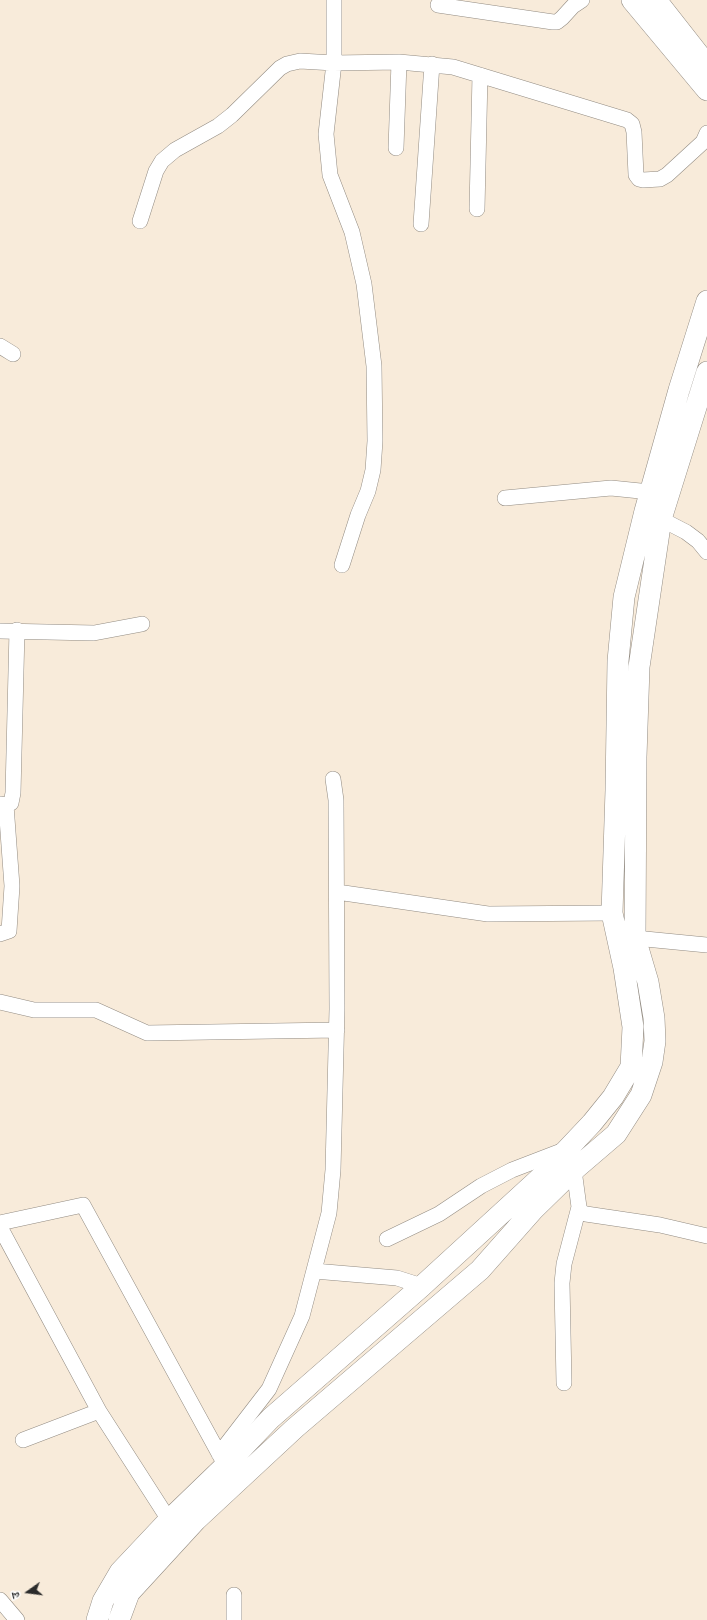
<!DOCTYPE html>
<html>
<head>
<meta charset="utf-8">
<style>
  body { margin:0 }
  #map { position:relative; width:707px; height:1620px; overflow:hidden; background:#f8ebda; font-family:"IM FELL French Canon","Noto Serif Devanagari",serif }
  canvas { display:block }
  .north { position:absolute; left:8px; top:1572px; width:40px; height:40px; -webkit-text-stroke:3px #fff; paint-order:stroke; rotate:256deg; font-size:11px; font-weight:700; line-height:16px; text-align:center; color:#2b2b2b }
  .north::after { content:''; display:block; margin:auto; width:14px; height:18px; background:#2b2b2b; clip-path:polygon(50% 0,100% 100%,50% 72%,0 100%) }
</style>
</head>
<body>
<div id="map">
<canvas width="707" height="1620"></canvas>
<div class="north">उ</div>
</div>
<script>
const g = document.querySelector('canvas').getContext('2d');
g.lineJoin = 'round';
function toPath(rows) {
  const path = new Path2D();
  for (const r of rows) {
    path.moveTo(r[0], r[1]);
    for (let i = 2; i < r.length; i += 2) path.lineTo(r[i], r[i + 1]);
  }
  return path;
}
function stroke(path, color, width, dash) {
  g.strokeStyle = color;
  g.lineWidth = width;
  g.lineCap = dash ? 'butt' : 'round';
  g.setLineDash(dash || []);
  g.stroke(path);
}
const minor = toPath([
  [334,0,334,63,326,134,330,175,352,232,364,284,374,366,375,441,373,470,368,491,358,515,342,565],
  [438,5,553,22,557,22,562,18,573,6,582,0],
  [396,148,399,62],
  [477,209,480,75],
  [140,221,156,171,162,161,175,150,218,126,232,115,280,68,287,64,300,61,334,63,399,62,453,67,627,120,632,124,634,132,636,175,639,179,643,180,660,179,667,175,703,142,707,133],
  [421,224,432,64],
  [0,346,13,354],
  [505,498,611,488,650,492],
  [653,515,686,532,698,541,707,552],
  [0,631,94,633,142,624],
  [0,804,6,805,11,803,13,793,17,630],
  [337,892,488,914,612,913],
  [0,934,9,931,12,886,6,805],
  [635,938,707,945],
  [0,1002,34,1010,96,1010,147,1033,337,1030],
  [574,1170,579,1207,581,1212,586,1214,660,1225,707,1236],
  [0,1223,83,1205,223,1461],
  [0,1227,99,1411,169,1520],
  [387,1239,439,1214,481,1186,512,1170,564,1150],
  [314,1271,397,1278,422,1286],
  [564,1383,562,1283,564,1264,579,1207],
  [23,1440,99,1411],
  [219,1454,269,1389,302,1316,329,1213,333,1170,337,1009,336,800,333,779],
  [234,1595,234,1620],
  [0,1600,17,1620]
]);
const highway = toPath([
  [632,0,707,90],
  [656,0,707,65],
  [97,1620,103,1601,120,1572,169,1520,226,1465,271,1418,422,1286,541,1177,592,1123,613,1097,631,1067,633,1027,624,968,612,913,616,790,618,661,624,597,645,511,679,390,707,301],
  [119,1620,129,1593,196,1520,295,1428,480,1270,533,1210,574,1170,616,1134,641,1095,652,1062,655,1041,654,1018,648,982,635,938,636,757,639,667,661,519,707,372]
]);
stroke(minor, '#928b82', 16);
stroke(highway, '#928b82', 22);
stroke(minor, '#fff', 15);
stroke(highway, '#fff', 21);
</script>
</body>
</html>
